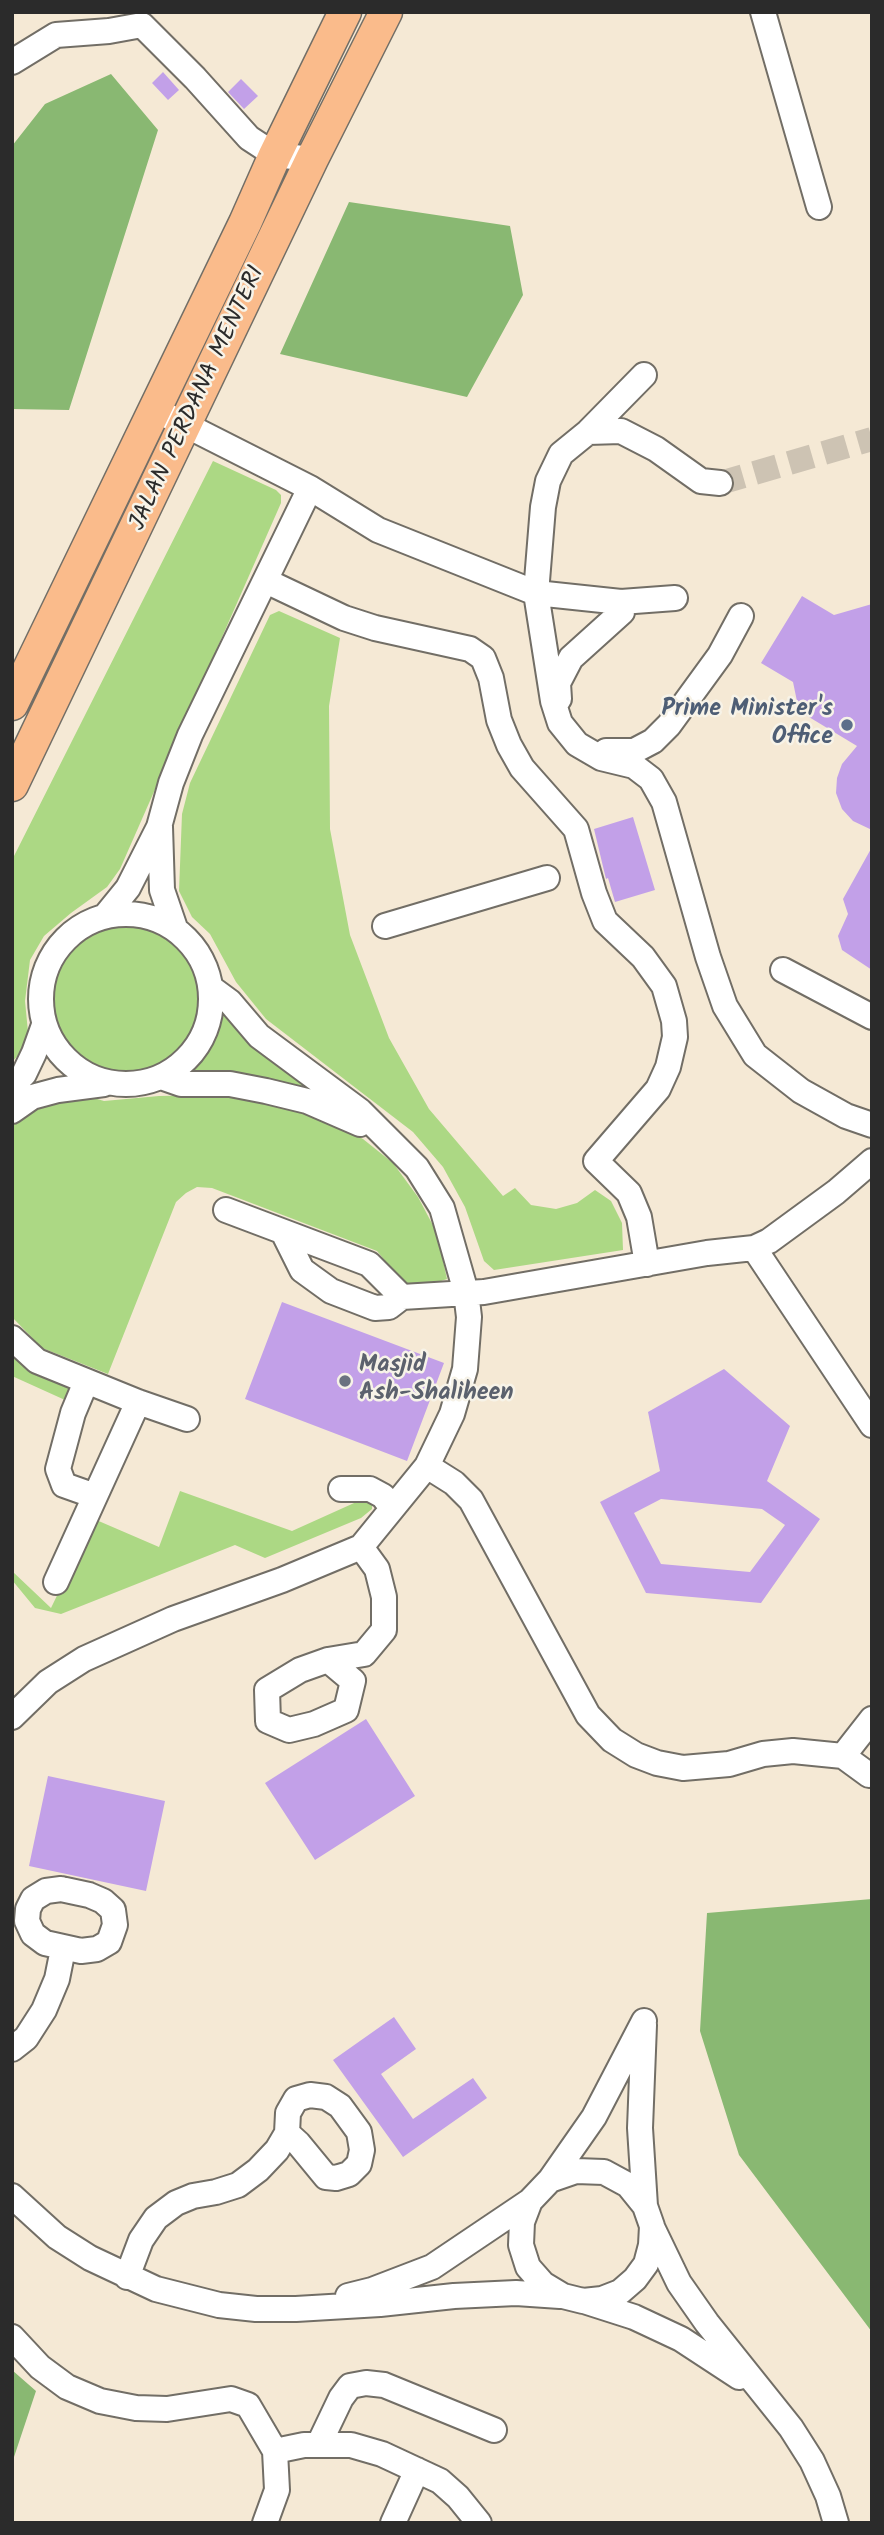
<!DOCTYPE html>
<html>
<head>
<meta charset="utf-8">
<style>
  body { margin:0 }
  #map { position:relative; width:884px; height:2535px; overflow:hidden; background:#f5e9d5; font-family:Kalam,sans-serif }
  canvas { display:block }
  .frame { position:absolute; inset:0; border:14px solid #2b2b2b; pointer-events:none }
</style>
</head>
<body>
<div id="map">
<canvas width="884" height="2535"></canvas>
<div class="frame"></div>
</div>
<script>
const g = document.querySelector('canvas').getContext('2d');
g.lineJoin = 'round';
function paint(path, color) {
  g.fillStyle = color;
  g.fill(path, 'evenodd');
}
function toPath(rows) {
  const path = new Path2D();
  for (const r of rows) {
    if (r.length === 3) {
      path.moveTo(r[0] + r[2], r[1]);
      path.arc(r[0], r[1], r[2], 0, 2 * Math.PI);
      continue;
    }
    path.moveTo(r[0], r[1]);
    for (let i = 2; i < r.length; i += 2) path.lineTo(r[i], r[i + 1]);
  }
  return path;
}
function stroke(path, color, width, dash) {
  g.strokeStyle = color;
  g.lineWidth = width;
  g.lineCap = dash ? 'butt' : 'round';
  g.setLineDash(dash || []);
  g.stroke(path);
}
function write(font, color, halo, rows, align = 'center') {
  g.font = font + ' Kalam,sans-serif';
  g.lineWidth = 5;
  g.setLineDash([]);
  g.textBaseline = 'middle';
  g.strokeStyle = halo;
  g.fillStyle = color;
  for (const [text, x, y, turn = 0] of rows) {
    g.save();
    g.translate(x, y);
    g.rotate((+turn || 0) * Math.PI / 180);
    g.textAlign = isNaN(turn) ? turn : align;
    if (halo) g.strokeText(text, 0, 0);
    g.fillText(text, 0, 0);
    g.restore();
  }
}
paint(toPath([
  [213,461,276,490,281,495,281,503,120,869,107,887,71,913,44,936,30,960,25,1001,28,1032,22,1051,12,1062,12,860],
  [279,611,340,638,329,706,330,829,350,935,389,1038,429,1109,503,1196,515,1188,531,1205,556,1209,577,1203,595,1190,611,1201,622,1223,623,1250,494,1270,484,1261,465,1207,443,1167,413,1132,266,1019,236,982,210,934,192,917,179,891,182,814,190,783,270,615],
  [125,999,74],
  [223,1007,323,1096,188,1074,206,1054,219,1030],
  [84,1095,104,1101,159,1096,215,1095,269,1103,323,1118,363,1139,393,1163,418,1197,437,1233,447,1279,429,1285,408,1284,400,1279,377,1251,212,1188,197,1187,186,1193,176,1202,108,1374,42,1348,12,1317,12,1125,38,1105],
  [12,1355,36,1375,72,1389,72,1398,65,1400,12,1376],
  [180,1491,292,1531,363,1499,372,1503,372,1509,361,1518,265,1558,235,1545,61,1614,35,1608,12,1580,12,1571,51,1608,94,1519,159,1547]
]), '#acd884');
paint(toPath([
  [111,74,158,130,69,410,12,409,12,146,45,104],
  [349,202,510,226,523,295,467,397,280,354],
  [872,1899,872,2332,739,2155,700,2031,707,1913],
  [12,2370,36,2391,12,2463]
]), '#89b872');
paint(toPath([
  [163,72,179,90,168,100,152,83],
  [241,79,258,96,244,109,228,92],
  [802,596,834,615,872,604,872,830,853,821,842,809,836,793,837,778,842,764,857,746,799,711,793,682,761,663],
  [633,817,655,890,615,902,608,878,606,879,594,829],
  [872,847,872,970,842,950,838,936,848,914,843,899],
  [282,1302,444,1363,407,1461,245,1399],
  [724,1369,790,1426,767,1481,820,1519,761,1603,646,1593,600,1502,660,1471,648,1412],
  [661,1499,762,1509,785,1525,750,1572,661,1564,634,1513],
  [366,1719,415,1796,315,1860,265,1783],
  [48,1776,165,1801,146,1891,29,1866],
  [394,2017,416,2049,381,2074,413,2119,473,2078,487,2098,403,2157,333,2060]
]), '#c2a0e8');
stroke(toPath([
  [720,483,872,439]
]), '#cdc3b3', 24, [24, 12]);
const minor = toPath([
  [763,12,819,207],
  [142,25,195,78,249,138,275,155,312,159],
  [12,62,56,35,109,31,142,25],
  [644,375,588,432,561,454,548,481,543,507,536,593,553,701,560,723,577,744,601,758,634,766,651,779,664,802,708,957,725,1006,755,1055,801,1091,846,1116,872,1125],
  [154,409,310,488,378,530,536,593,621,602,675,598],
  [588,432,621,431,656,449,701,481,720,483],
  [266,581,344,618,375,628,470,649,483,658,491,678,499,720,509,745,522,768,576,829,594,893,605,921,643,957,664,986,674,1021,675,1037,668,1067,658,1089,596,1161,629,1193,639,1217,647,1264],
  [559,699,558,683,571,658,622,612,621,602],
  [606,751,634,751,653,741,669,725,720,655,741,616],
  [160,827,162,890,175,928],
  [126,999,85],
  [106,915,128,888,159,827,171,783,190,735,310,488],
  [385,926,547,878],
  [783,970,872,1017],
  [161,1077,181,1084,230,1084,266,1091,307,1101,360,1124],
  [12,1086,24,1074,34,1053,44,1025],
  [12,1111,32,1097,58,1090,104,1084],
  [226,1210,369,1264,402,1297,484,1292,707,1253,754,1248,769,1241,836,1192,872,1161],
  [283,1232,302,1270,331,1291,375,1308,389,1307,402,1297],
  [754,1248,872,1425],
  [12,1338,37,1361,138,1402,187,1419],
  [86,1382,73,1413,58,1469,64,1485,95,1496],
  [427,1466,454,1483,471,1500,588,1715,612,1740,636,1755,657,1763,683,1768,729,1764,763,1754,793,1751,843,1756,872,1719],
  [341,1489,370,1489,383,1496,392,1508],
  [56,1582,138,1402],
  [328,1660,353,1681,346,1710,314,1724,289,1730,268,1721,267,1690,300,1670,328,1660,364,1654,384,1630,384,1597,377,1569,361,1547],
  [12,1717,48,1682,84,1659,173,1619,282,1580,361,1547,427,1466,452,1414,465,1369,469,1317,466,1292,442,1208,417,1168,360,1111,259,1036,230,1002,211,988],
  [843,1756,869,1775],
  [61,1889,89,1895,103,1901,113,1910,115,1925,109,1942,97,1949,81,1951,45,1943,33,1934,27,1921,28,1909,33,1899,46,1891,61,1889],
  [644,2025,640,2128,645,2206],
  [12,2049,26,2038,44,2010,57,1979,63,1949],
  [550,2180,576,2171,604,2172,628,2185,645,2206,652,2226,651,2245,646,2264,635,2279,620,2292,602,2299,583,2301,563,2296,543,2284,528,2267,521,2245,522,2222,530,2201,550,2180,594,2117,644,2021],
  [12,2196,57,2237,90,2258,156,2289,219,2305,256,2309,296,2309,380,2304,454,2296,516,2293,560,2296],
  [652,2227,679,2283,707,2323,791,2428,812,2461,828,2496,836,2523],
  [127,2277,141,2240,156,2218,176,2203,193,2196,216,2192,238,2185,258,2170,277,2150,287,2133,288,2113,296,2099,310,2095,326,2097,340,2106,359,2132,362,2150,359,2164,349,2174,336,2178,326,2177,298,2143,287,2133],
  [348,2296,372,2290,432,2267,530,2201],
  [584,2301,634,2317,681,2339,739,2377],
  [12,2337,40,2367,67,2387,100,2401,136,2408,167,2409,231,2399,248,2405,275,2451,277,2490,265,2523],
  [319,2444,341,2398,350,2386,366,2383,384,2385,494,2430],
  [275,2451,304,2445,351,2445,382,2454,440,2481,458,2497,479,2523],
  [393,2523,417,2470]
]);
const major = toPath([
  [12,704,245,223,275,155,345,12],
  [12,785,312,159,386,12]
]);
stroke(minor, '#726e66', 28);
stroke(major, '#726e66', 35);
stroke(minor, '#fff', 24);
stroke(major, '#fabb8b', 32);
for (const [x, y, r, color] of [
  [847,725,7,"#5c6f8a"],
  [345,1381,7,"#6b7280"]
]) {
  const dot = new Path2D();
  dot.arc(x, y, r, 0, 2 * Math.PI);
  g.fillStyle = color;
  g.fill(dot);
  stroke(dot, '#f7f3e8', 2.5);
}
write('24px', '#2b2b2b', '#f7f3e8', [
  ["JALAN PERDANA MENTERI",199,399,-65]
]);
write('bold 24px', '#4e5e75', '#f7f3e8', [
  ["Prime Minister's",833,711],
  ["Office",833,739]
], 'right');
write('bold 24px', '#5b616d', '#f7f3e8', [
  ["Masjid",359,1367],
  ["Ash-Shaliheen",359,1395]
], 'left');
</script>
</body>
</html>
